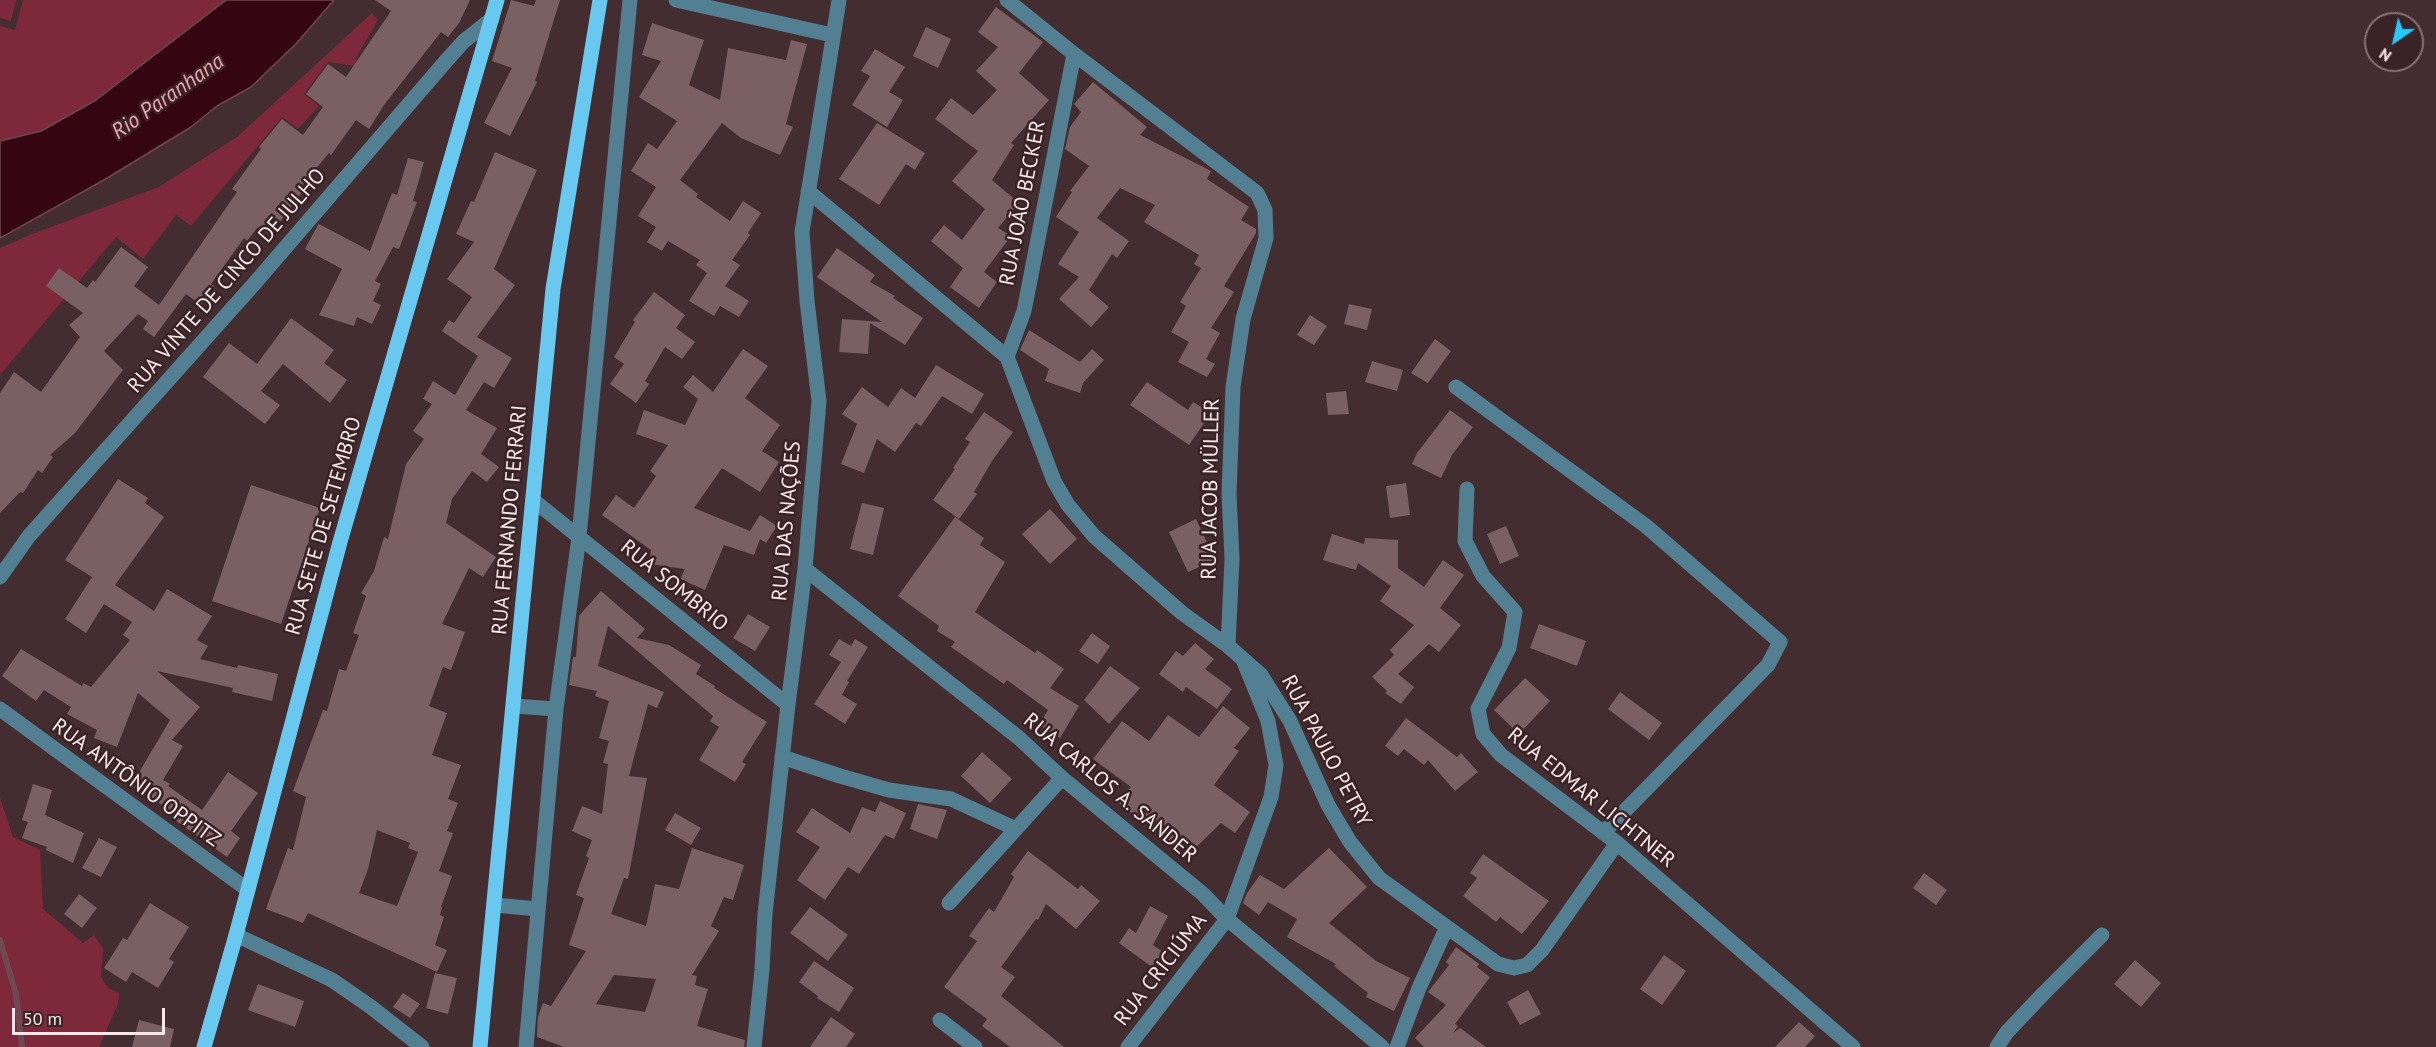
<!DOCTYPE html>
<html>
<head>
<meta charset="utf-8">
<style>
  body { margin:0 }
  #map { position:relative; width:2436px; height:1047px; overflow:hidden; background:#442d30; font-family:"PT Sans",sans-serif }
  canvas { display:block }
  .north { position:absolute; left:2364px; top:12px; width:60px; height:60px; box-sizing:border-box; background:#3a2326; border:2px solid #867174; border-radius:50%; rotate:214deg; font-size:16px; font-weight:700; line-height:24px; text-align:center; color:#f7e7e9 }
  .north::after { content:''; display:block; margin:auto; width:21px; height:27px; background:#26c9fe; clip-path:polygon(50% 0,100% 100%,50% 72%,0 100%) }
  .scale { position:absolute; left:12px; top:1008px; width:153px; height:27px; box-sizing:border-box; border:3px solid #f7e7e9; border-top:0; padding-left:8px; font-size:18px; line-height:21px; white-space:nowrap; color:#f7e7e9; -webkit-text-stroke:4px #3a2326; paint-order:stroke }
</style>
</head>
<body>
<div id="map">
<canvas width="2436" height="1047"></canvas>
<div class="north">N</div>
<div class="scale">50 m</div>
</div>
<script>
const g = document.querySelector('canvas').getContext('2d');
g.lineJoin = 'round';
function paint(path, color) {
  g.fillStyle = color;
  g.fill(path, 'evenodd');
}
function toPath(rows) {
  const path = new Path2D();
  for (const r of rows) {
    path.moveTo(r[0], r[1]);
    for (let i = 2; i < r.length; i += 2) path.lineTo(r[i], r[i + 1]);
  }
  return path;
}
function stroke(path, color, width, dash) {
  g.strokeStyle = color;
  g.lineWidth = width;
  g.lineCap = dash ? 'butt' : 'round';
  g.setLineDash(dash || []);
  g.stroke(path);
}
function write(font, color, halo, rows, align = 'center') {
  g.font = font + ' "PT Sans",sans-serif';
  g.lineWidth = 5;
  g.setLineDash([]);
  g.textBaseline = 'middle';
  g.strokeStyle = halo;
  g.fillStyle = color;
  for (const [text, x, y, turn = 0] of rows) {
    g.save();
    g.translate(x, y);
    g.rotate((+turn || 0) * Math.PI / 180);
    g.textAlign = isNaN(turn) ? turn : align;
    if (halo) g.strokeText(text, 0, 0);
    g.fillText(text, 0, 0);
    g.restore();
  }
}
paint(toPath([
  [0,0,16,0,11,21,0,18],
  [23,0,226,0,96,100,41,131,0,141,0,26,15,30],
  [372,13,378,20,356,58,361,67,328,62,304,94,319,106,298,129,282,117,191,226,176,215,143,259,116,237,0,375,0,248,32,234,159,187,237,137],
  [0,798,13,837,40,850,43,909,83,943,94,935,103,949,101,977,108,988,119,993,118,1004,99,1047,0,1047]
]), '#7d283b');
const water = toPath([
  [226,0,334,0,296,44,251,87,217,106,191,127,104,180,0,238,0,141,41,131,96,100,226,0]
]);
paint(water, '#350511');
stroke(water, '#6f4952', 1.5);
stroke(toPath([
  [0,940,16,994,22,1047]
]), '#6f4952', 6);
paint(toPath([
  [375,0,470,0,459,23,448,37,441,32,384,105,369,129,356,120,331,155,329,153,299,189,302,192,270,235,258,227,247,241,244,238,211,284,214,286,201,305,186,294,154,337,143,329,148,321,138,314,104,351,123,370,75,433,50,455,53,457,42,473,38,470,23,493,20,492,0,513,0,393,14,372,41,392,80,337,69,325,83,313,46,286,59,268,87,288,93,280,95,282,121,247,148,267,134,286,159,305,237,192,232,189,261,149,259,147,282,119,303,135,323,107,306,94,328,64,346,77,391,11],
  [511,0,534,6,536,0,560,0,535,81,537,82,510,136,484,123,512,68,492,61],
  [996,7,1043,42,1019,73,1049,100,1011,143,1014,145,992,180,1019,203,998,228,1011,236,984,272,997,282,979,308,950,287,963,268,931,241,944,225,962,240,985,209,952,181,978,151,935,119,951,98,973,115,997,90,976,71,998,47,978,32],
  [652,23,704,40,689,85,720,100,728,48,786,60,791,40,807,44,786,124,793,127,780,155,741,138,722,123,680,180,698,194,696,197,730,221,743,201,761,213,748,233,750,235,732,260,740,265,725,286,749,301,739,317,720,306,714,316,689,301,707,273,696,265,700,260,668,241,662,251,647,242,656,227,638,216,656,187,631,171,648,143,657,149,677,121,639,97,661,61,642,55],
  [926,27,951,39,938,68,913,56],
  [875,49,905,67,889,92,903,100,887,127,852,105,870,76,861,71],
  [1093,82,1147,127,1140,135,1211,171,1207,179,1249,207,1241,220,1256,229,1256,233,1224,286,1234,292,1211,328,1220,333,1206,359,1215,364,1207,377,1178,362,1189,342,1171,332,1186,306,1180,302,1201,268,1194,264,1199,255,1144,222,1155,205,1120,188,1097,218,1129,241,1117,258,1112,254,1089,290,1109,307,1091,327,1059,299,1079,277,1058,264,1079,232,1056,217,1072,192,1070,191,1089,166,1065,149,1070,127,1081,112,1074,104],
  [877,123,925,153,915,170,906,164,879,205,839,179],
  [495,152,537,170,494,269,515,285,477,337,512,358,494,388,484,382,466,410,497,428,481,454,499,467,487,482,472,471,452,499,446,523,496,557,483,577,469,568,442,624,465,632,451,670,443,667,429,706,447,713,432,755,461,765,448,799,458,803,447,831,453,833,439,871,452,876,441,907,442,907,440,915,444,917,435,945,447,950,437,972,308,913,303,923,266,909,288,848,293,850,306,797,293,791,323,710,327,711,339,669,346,671,359,635,353,633,366,596,361,593,374,571,384,537,388,539,406,464,424,439,413,431,432,404,423,399,433,381,455,395,478,356,442,331,449,320,454,323,472,297,447,279,474,242,456,234,471,201,474,202],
  [377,830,410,843,408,848,418,852,397,906,359,893,368,869],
  [408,158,424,162,413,201,417,202,399,249,393,247,375,281,381,284,373,301,381,305,372,324,357,317,354,326,319,315,342,269,305,249,318,225,319,224,370,251,392,193,397,195],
  [837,248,875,275,870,282,895,296,893,298,923,318,905,345,870,323,868,354,839,352,842,319,882,322,817,277],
  [654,292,685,315,676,328,695,342,682,359,665,347,645,381,649,384,636,403,610,384,624,364,614,357,635,322,633,320],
  [1349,304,1372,309,1367,330,1344,324],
  [1310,315,1327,326,1314,345,1297,335],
  [291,318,334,350,324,363,347,380,330,403,283,364,261,391,280,405,265,424,203,377,229,343,257,364],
  [1029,330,1080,362,1092,349,1104,360,1083,383,1080,393,1045,381,1049,369,1020,350],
  [1435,339,1451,351,1428,383,1411,373],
  [743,349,768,366,745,398,780,425,762,451,779,462,760,492,722,468,694,508,750,531,760,515,777,526,766,543,760,539,754,555,724,545,705,590,680,579,685,569,649,564,651,550,602,515,616,495,634,508,656,476,650,471,668,445,636,434,644,410,685,425,698,399,683,387,693,375,713,392],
  [1372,361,1403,370,1397,391,1365,382],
  [936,365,984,394,972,414,942,396,921,426,916,423,895,452,877,439,864,473,841,464,857,424,842,414,862,387,888,407,901,388,915,398],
  [1147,382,1188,410,1193,402,1211,413,1189,445,1130,405],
  [1346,391,1349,414,1328,415,1326,393],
  [1450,410,1473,427,1452,455,1441,478,1412,464,1417,453],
  [984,412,1013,432,992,461,974,492,977,494,959,519,933,500,955,469,953,468,970,442,965,439],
  [118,479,148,498,145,503,164,517,115,585,154,611,167,589,212,616,197,640,208,646,200,659,237,668,238,665,278,674,272,701,232,692,233,688,157,671,200,707,172,740,183,746,163,780,170,784,168,786,202,810,228,772,258,793,231,831,240,838,227,857,172,818,176,813,131,786,170,720,138,693,117,747,94,738,97,730,67,714,71,707,44,690,36,701,2,676,21,649,82,686,83,683,91,687,130,640,123,635,132,622,104,604,86,633,65,619,92,577,65,560],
  [1406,483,1410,515,1390,518,1386,486],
  [251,485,320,508,281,624,212,601],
  [862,503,884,508,873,555,850,549],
  [1050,509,1077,539,1050,564,1022,534],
  [955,517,984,538,980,545,1005,562,975,612,1035,653,1037,650,1064,669,1050,688,1079,706,1060,738,1039,725,1048,710,1007,680,1004,684,951,647,955,642,937,631,939,626,898,596],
  [1196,519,1215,560,1188,572,1169,532],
  [1506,526,1519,556,1500,564,1487,534],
  [1332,534,1364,544,1365,538,1398,540,1398,568,1424,587,1443,560,1464,575,1440,608,1461,625,1439,652,1429,644,1398,674,1414,687,1401,704,1385,693,1387,691,1372,677,1394,655,1390,650,1414,625,1380,601,1391,586,1358,563,1356,570,1323,560],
  [601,591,645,629,637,638,669,645,701,665,696,674,715,686,714,688,767,722,742,762,746,764,735,782,699,760,719,727,710,721,713,716,608,626,598,666,664,692,657,708,648,704,629,776,647,778,628,879,624,878,611,914,646,926,655,884,679,889,692,848,744,865,733,900,724,897,711,926,719,931,692,975,697,976,695,985,708,989,697,1026,745,1040,744,1047,564,1047,537,1037,538,1017,543,1003,551,1006,586,951,569,945,584,898,576,895,589,858,586,856,592,840,572,831,582,806,602,814,608,764,603,763,609,741,599,738,609,701,595,696,597,691,569,685,573,657,576,657,579,616],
  [614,975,656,979,645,1012,596,1004],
  [748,614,770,627,755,651,733,638],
  [1539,624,1586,641,1577,666,1530,648],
  [1092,633,1110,646,1098,664,1079,651],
  [839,639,851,646,855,639,868,647,847,681,849,682,842,695,857,704,845,724,814,704,841,662,829,655],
  [1195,643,1214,659,1205,669,1232,689,1217,709,1186,687,1183,692,1159,674,1176,651,1183,656],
  [1110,666,1140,688,1109,724,1084,700],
  [1525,678,1550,701,1519,734,1494,710],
  [1620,692,1662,723,1649,740,1608,709],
  [1223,706,1250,728,1234,748,1239,751,1214,785,1250,812,1235,833,1221,823,1184,859,1143,818,1141,820,1119,803,1131,787,1093,759,1122,721,1149,741,1168,715,1199,737],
  [1406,718,1457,757,1461,753,1478,772,1455,791,1428,760,1424,765,1404,749,1398,756,1385,746],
  [982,752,1012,779,990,803,961,776],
  [33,784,52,790,45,815,84,833,73,863,46,850,47,847,22,838,28,822,22,820],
  [880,801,906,813,894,839,885,835,859,874,848,867,825,900,797,880,820,847,796,832,812,808,850,833,862,807,875,812],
  [918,804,947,810,937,839,910,829],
  [675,813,701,828,691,845,665,830],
  [99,838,117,847,101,877,82,868],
  [1329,848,1367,887,1329,923,1376,961,1410,978,1394,1011,1366,997,1368,993,1334,966,1336,964,1287,937,1297,919,1268,902,1259,915,1243,903,1247,893,1260,875,1284,889],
  [1028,851,1078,889,1081,885,1100,901,1076,929,1046,904,1038,920,1036,919,1001,967,1015,977,1001,996,1064,1047,1010,1047,982,1026,987,1019,944,987,977,941,969,936,989,908,994,912,1014,877,1011,874],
  [1483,854,1549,901,1522,934,1500,917,1496,922,1463,896,1477,878,1470,873],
  [1924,873,1947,890,1936,905,1913,888],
  [79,894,97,908,82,928,64,914],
  [150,903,189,927,169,959,174,962,158,988,132,972,126,982,104,968,123,938,127,940],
  [1150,906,1168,916,1153,945,1163,952,1152,967,1119,943,1129,928,1136,933],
  [810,907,848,935,828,961,790,933],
  [1456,947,1479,964,1477,967,1490,977,1455,1024,1458,1026,1453,1033,1460,1028,1486,1047,1424,1047,1415,1038,1446,1005,1428,992,1449,965,1446,962],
  [1664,955,1686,971,1662,1005,1640,989],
  [2135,960,2161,983,2141,1007,2114,984],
  [814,961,854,988,839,1012,817,998,818,996,799,982],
  [435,973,457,978,448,1014,426,1008],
  [258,984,304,1001,295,1027,248,1010],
  [1528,990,1541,1014,1520,1025,1507,1002],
  [403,993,420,1004,410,1018,393,1007],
  [831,1017,855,1034,846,1047,810,1047],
  [139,1020,174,1029,170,1047,132,1047],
  [1799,1022,1815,1036,1805,1047,1775,1047]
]), '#7a6063');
stroke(toPath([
  [676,0,832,35],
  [1007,0,1074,54,1257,193,1265,210,1266,238,1243,319,1233,387,1229,494,1232,559,1228,646],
  [808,191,1007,357,1054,481,1068,505,1094,536,1182,613,1228,646,1261,675,1290,721,1328,805,1350,842,1379,878,1498,964,1514,968,1527,965,1542,950,1617,843],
  [1007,357,1024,311,1074,54],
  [1456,387,1646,526,1780,642,1768,665,1603,833],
  [1467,489,1465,541,1483,576,1515,612,1509,648,1478,709,1483,734,1501,755,1617,843,1853,1047],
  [533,500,788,705],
  [805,569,1019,738,1062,778,1203,894,1227,919,1382,1047],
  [0,577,29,536,254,284,446,61,464,41,492,19],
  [514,706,556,709],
  [0,709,248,890],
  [782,757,840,776,889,790,951,799,1016,829],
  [949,903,1062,778],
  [494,905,538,909],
  [236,935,332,980,371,1007,422,1047],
  [940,1020,975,1047],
  [526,1047,556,709,579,537,630,0],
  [754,1047,762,970,765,914,788,705,805,569,819,401,807,301,802,232,839,0],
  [1128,1047,1227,919,1271,797,1276,765,1268,721,1244,662],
  [1397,1047,1419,988,1447,927],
  [1997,1047,2007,1032,2043,994,2102,935]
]), '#537f92', 15);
stroke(toPath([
  [204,1047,236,935,340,542,497,0],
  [480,1047,553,289,600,0]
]), '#68c8ef', 15);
write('21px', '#f7e7e9', '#3a2326', [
  ["RUA JOÃO BECKER",1023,203,-79],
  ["RUA VINTE DE CINCO DE JULHO",227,281,-49],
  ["RUA JACOB MÜLLER",1211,489,-89],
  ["RUA FERNANDO FERRARI",510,520,-85],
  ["RUA DAS NAÇÕES",787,521,-85],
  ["RUA SETE DE SETEMBRO",324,526,-74],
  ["RUA SOMBRIO",674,586,39],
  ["RUA PAULO PETRY",1326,751,62],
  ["RUA ANTÔNIO OPPITZ",136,783,36],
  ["RUA CARLOS A. SANDER",1110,788,40],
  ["RUA EDMAR LICHTNER",1591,798,39],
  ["RUA CRICIÚMA",1161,970,-52]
]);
write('italic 22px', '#f3a5af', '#3a2326', [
  ["Rio Paranhana",168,97,-35]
]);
</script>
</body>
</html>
